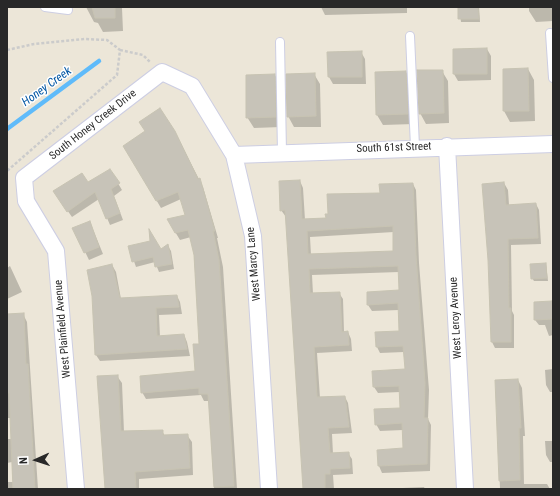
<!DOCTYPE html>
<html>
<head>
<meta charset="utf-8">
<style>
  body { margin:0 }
  #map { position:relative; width:560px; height:496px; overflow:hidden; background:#ece6d8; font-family:"Roboto Condensed",sans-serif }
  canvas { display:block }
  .frame { position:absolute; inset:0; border:8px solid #282828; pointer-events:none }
  .north { position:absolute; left:16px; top:440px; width:40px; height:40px; -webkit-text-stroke:3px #fff; paint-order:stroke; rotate:267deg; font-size:11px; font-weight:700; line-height:16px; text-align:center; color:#282828 }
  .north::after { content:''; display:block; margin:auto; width:14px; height:18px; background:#282828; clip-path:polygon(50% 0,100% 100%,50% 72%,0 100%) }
</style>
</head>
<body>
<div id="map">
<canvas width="560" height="496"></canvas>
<div class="frame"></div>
<div class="north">N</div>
</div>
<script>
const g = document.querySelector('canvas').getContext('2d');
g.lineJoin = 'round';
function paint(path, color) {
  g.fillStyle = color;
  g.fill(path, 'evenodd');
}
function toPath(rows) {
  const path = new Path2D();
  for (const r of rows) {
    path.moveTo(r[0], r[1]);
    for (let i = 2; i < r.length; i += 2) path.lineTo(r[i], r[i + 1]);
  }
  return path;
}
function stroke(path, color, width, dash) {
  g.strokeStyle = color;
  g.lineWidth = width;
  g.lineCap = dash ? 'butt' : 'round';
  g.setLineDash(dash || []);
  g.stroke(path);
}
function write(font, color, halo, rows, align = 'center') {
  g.font = font + ' "Roboto Condensed",sans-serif';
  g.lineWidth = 3;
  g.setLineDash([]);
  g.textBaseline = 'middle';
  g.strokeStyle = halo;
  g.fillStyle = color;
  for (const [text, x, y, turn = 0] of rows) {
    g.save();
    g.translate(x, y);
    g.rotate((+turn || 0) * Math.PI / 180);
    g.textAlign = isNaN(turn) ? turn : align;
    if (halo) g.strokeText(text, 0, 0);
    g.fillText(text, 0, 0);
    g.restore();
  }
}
paint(toPath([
  [86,7,125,7,122,8,123,31,103,32,98,23,94,22],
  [321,7,407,7,407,13,325,15],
  [459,7,479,7,480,22,461,22],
  [529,7,553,7,553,21,536,22,529,11],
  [487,49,491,56,491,80,458,81,454,74],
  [361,52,365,59,366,84,333,84,329,77,328,53],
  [528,69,534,80,535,121,510,122,504,111],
  [442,71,448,81,449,123,426,124,420,113],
  [406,72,412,83,414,124,383,125,377,115],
  [314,74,320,84,321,127,294,127,288,116],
  [275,75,281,86,281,127,254,128,247,117],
  [175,132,203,187,218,238,217,238,223,267,237,489,214,489,209,401,204,401,201,395,146,399,142,392,196,372,200,344,194,255,191,237,180,240,168,220,187,215,181,199,161,208,124,146],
  [110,170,122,190,114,196,123,220,110,225,99,199,72,217,58,197,88,184],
  [300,181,303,188,305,220,327,218,381,194,413,184,416,190,419,263,429,390,428,419,431,425,430,471,382,473,379,466,378,451,404,449,403,430,380,431,376,424,401,409,400,392,378,393,374,387,406,370,404,352,380,353,377,347,376,333,400,332,399,310,372,311,368,305,400,291,399,272,312,275,313,294,339,293,343,299,344,332,348,332,351,339,352,351,317,353,320,398,345,397,348,403,352,433,332,434,333,454,348,453,352,459,353,474,333,475,334,489,305,489,286,217,281,210],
  [394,232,394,252,311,255,310,237],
  [504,183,508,190,509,205,536,204,539,210,541,244,511,245,512,311,514,315,514,348,495,348,492,342],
  [90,222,103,254,89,260,74,229],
  [168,246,171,251,174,269,159,272,155,262,136,267,129,247,161,250],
  [546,264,548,281,534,281,532,278],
  [112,265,116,272,121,299,177,296,180,302,182,314,159,315,160,337,184,335,187,342,190,356,100,361,96,355],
  [10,266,22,292,7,299,7,268],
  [553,302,553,335,549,336,545,325,539,325,535,320,535,303],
  [23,314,27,322,38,489,7,489,7,482,13,482,12,462,7,463,7,439,13,439,12,418,7,418,7,315],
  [553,369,553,392,550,392,546,385,545,370],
  [117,376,122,383,124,432,162,431,165,436,187,435,192,442,193,475,139,479,139,489,106,489],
  [518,380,522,388,525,436,523,436,524,484,547,484,550,489,500,489,496,381],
  [545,441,553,441,553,462,550,462,546,455],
  [424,487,425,489,381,489]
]), '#0003');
stroke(toPath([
  [7,129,99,61]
]), '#5fbbfa', 4.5);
const building = toPath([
  [92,7,115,7,115,18,95,18,92,7],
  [458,7,478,7,479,19,458,19,458,7],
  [487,48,487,74,453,74,453,49,487,48],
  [362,51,362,77,328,77,327,52,362,51],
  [528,68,529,111,503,111,503,69,528,68],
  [417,70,443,70,444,113,419,114,417,70],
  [406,71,408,114,376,115,375,72,406,71],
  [315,73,316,116,287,117,286,74,315,73],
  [275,74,276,117,246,118,246,75,275,74],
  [160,108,175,131,198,179,200,178,215,231,213,231,219,260,234,486,214,487,208,394,199,394,199,388,141,393,140,376,195,371,193,344,199,344,194,255,188,230,175,233,167,219,185,215,178,192,156,201,123,146,145,131,139,122,160,108],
  [110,169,120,183,111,189,120,213,106,219,95,192,67,212,53,191,82,173,88,182,110,169],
  [300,180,302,219,326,218,325,214,328,214,327,194,380,193,379,184,413,183,416,255,425,383,424,418,428,418,427,464,378,466,377,450,403,448,402,423,375,425,374,409,400,408,399,386,373,387,372,371,405,369,403,346,376,347,375,332,399,331,398,303,367,305,367,292,399,290,398,266,309,269,310,293,340,292,342,332,348,331,349,345,314,347,317,397,345,396,349,427,328,428,330,453,349,452,350,468,330,469,330,474,325,474,325,489,303,489,285,210,280,211,279,181,300,180],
  [393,226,393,251,308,254,307,231,393,226],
  [504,182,506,205,536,203,538,238,508,239,509,308,511,308,511,342,491,342,488,260,482,184,504,182],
  [90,221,99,247,84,253,72,228,90,221],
  [149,229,161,249,168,244,172,264,155,267,153,257,132,262,128,246,150,241,149,229],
  [546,263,547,278,531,279,530,264,546,263],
  [112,264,120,298,177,295,179,307,156,308,157,336,184,334,187,349,95,355,92,296,87,270,112,264],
  [552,301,553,319,534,320,534,302,552,301],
  [24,313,26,364,28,364,35,489,13,489,9,393,7,393,7,314,24,313],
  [118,375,121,431,163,430,163,435,188,434,190,468,135,472,136,489,105,489,97,376,118,375],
  [518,379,521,428,519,428,520,480,499,481,495,380,518,379]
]);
paint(building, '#c7c3b8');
stroke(building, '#c7c3b2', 1);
const lane = toPath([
  [45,7,68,10],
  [550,33,553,78],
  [410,36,415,147],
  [280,42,282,153]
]);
const street = toPath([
  [447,146,465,489],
  [234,155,553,144],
  [76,489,56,251,26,201,24,178,162,72,192,86,234,155,253,236,269,489]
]);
stroke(lane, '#cdcee3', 10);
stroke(street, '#cdcee3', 18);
stroke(toPath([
  [7,50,34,44,85,39,107,40,120,50,117,75,7,171],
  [120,50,143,55,150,62]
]), '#cbcbcb', 2.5, [3, 2]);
stroke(lane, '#fff', 8);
stroke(street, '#fff', 16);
write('11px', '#282828', '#fff', [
  ["South Honey Creek Drive",93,125,-38],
  ["South 61st Street",394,148,-2],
  ["West Marcy Lane",254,264,-95],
  ["West Leroy Avenue",456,318,-93],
  ["West Plainfield Avenue",63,329,-95]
]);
write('italic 12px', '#0155a3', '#fff', [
  ["Honey Creek",47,87,-36]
]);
</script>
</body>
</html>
